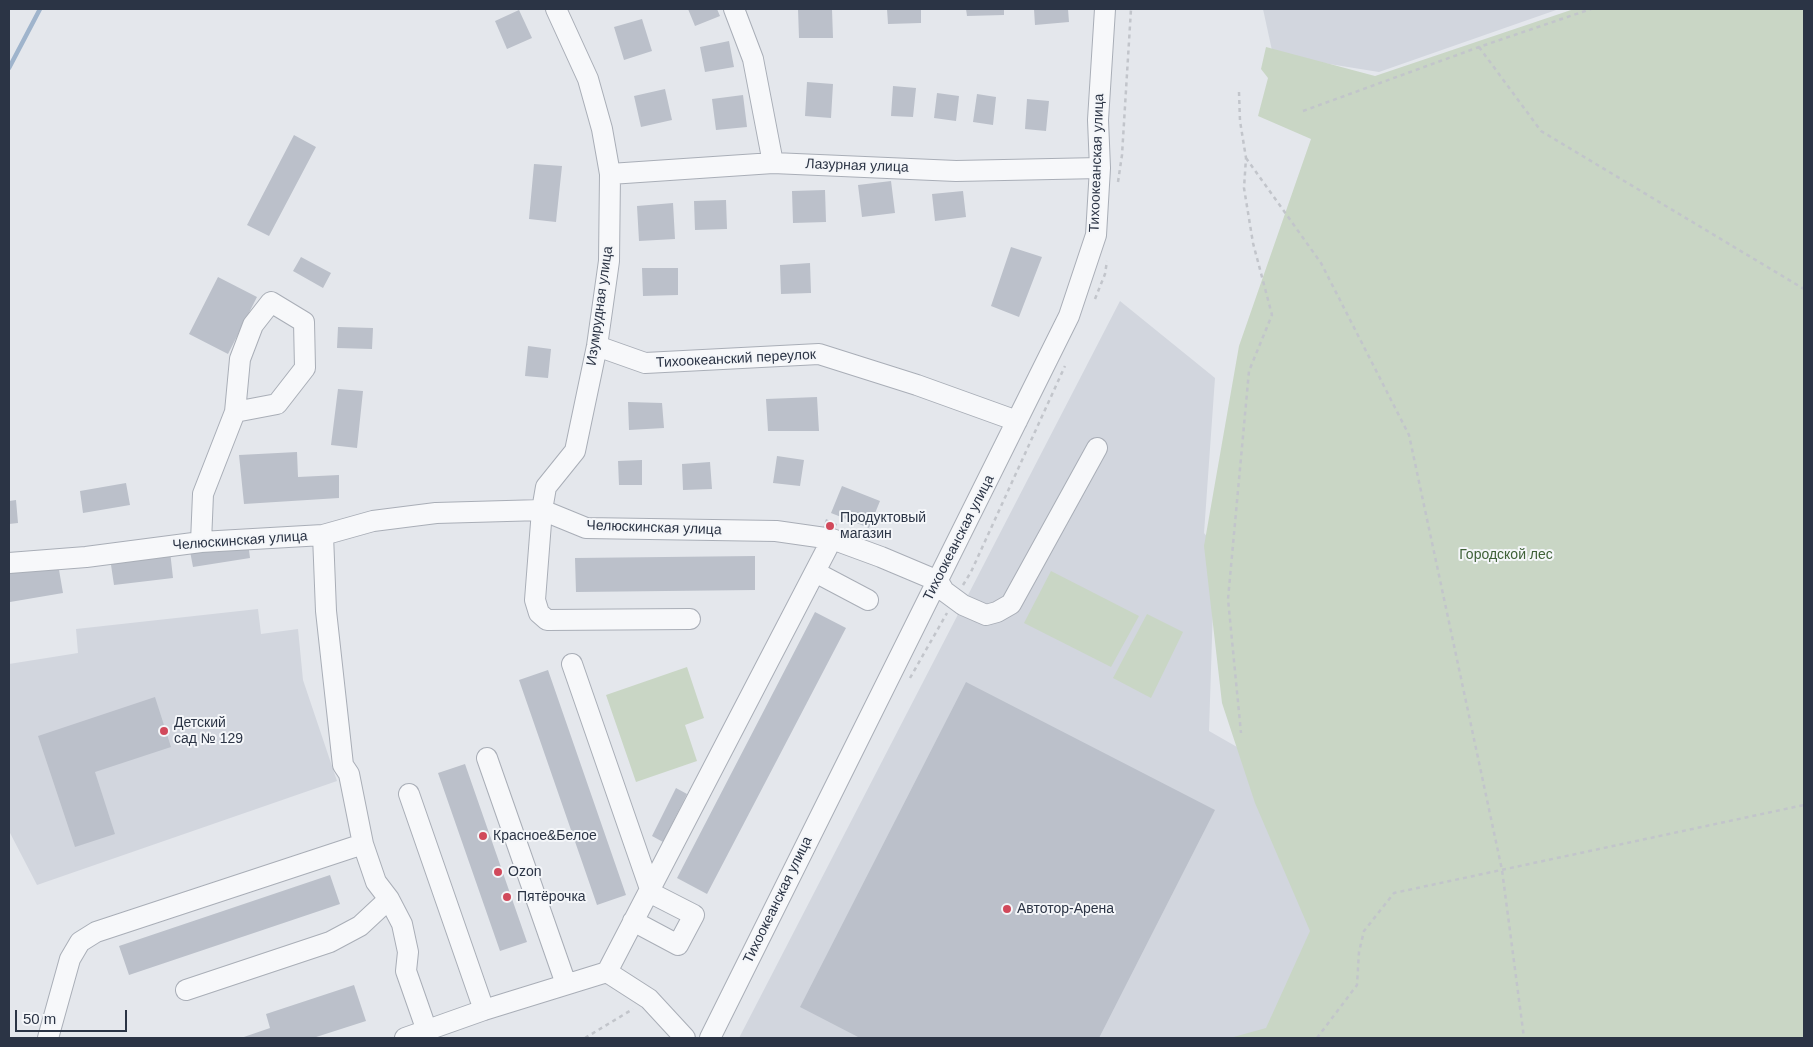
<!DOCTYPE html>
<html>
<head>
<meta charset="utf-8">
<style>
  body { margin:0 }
  #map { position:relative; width:1813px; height:1047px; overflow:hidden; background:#e4e7ec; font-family:Arial,sans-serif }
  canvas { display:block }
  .frame { position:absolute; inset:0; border:10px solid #2b3445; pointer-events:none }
  .scale { position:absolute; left:15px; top:1010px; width:112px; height:22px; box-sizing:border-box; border:2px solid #2b3445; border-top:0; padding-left:6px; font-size:15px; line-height:18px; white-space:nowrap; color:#2b3445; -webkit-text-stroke:4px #f4f6f9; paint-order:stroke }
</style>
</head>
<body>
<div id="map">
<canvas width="1813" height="1047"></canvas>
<div class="frame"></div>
<div class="scale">50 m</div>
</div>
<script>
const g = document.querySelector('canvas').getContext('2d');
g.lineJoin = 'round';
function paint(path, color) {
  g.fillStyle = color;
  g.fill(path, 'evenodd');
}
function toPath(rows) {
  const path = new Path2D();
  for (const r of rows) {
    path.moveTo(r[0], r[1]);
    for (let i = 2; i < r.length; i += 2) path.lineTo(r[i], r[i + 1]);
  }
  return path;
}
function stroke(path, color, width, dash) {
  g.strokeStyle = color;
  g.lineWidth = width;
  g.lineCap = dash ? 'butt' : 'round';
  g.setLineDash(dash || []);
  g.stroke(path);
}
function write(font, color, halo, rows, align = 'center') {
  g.font = font + ' Arial,sans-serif';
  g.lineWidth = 4;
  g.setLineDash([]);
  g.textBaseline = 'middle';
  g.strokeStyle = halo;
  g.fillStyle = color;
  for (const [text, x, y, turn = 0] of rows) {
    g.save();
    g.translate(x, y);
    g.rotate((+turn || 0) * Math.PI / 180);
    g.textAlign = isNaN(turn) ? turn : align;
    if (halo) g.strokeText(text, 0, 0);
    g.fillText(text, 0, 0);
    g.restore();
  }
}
paint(toPath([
  [1263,9,1559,9,1379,72,1273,55],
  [1120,301,1215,378,1204,533,1215,546,1209,731,1391,835,1287,1038,739,1038],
  [258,609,261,634,298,629,303,680,337,781,37,885,9,831,9,664,78,653,76,629]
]), '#d2d6de');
paint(toPath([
  [1574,9,1804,9,1804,1038,1230,1038,1266,1028,1310,931,1255,803,1222,703,1204,546,1239,346,1311,139,1258,116,1268,78,1261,69,1266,47,1375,76],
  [1051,571,1139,616,1111,667,1024,623],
  [1147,614,1183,632,1151,698,1113,678],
  [687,667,704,718,685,725,697,761,636,782,606,695]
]), '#c9d6c5');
stroke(toPath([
  [9,68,40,9]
]), '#9fb4cc', 4.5);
paint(toPath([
  [688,9,717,9,720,16,695,26],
  [798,9,832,9,833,38,799,38],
  [887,9,921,9,921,23,888,24],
  [966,9,1004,9,1004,15,967,16],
  [1034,9,1068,9,1069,22,1035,25],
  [519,10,532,38,507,49,495,21],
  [642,19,652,51,624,60,614,27],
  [729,41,734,67,705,72,700,47],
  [807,82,833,84,831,118,805,116],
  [893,86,916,88,913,117,891,116],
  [665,89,672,120,641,127,634,96],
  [937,93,959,96,956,121,934,118],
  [977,94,996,97,993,125,973,122],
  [743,95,747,127,716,130,712,99],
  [1027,99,1049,101,1046,131,1025,129],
  [294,135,316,147,269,236,247,225],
  [534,164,562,166,556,222,529,219],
  [891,181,895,213,862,217,858,185],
  [825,190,826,222,793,223,792,191],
  [963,191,966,217,935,221,932,194],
  [726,200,727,229,695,230,694,201],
  [673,203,675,239,639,241,637,206],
  [1011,247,1042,257,1019,317,991,306],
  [301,257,331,273,323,288,293,271],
  [810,263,811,293,781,294,780,265],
  [642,268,678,268,678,295,643,296],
  [218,277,257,297,228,354,189,334],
  [338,327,373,328,372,349,337,348],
  [528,346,551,349,548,378,525,376],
  [338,389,363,391,357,448,331,445],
  [817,397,819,431,768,431,766,399],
  [628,402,662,403,664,428,629,430],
  [297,452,298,477,339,475,339,498,244,504,239,455],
  [777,456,804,460,800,486,773,483],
  [642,460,642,485,619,485,618,461],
  [710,462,712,489,683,490,682,464],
  [126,483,130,505,83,513,80,491],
  [842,486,880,501,869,528,831,513],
  [16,500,18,523,9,524,9,501],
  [826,519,837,524,834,532,823,528],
  [248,543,250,558,193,567,190,551],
  [170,551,173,578,114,585,110,558],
  [755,556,755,590,576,592,575,558],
  [58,564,63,593,10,602,9,573],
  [815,612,846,628,707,894,677,878],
  [548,670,626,895,597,905,519,680],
  [966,682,1215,810,1099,1038,860,1038,800,1007],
  [155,697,171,747,95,772,115,834,75,847,38,736],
  [465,764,527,942,500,951,438,773],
  [676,788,687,794,663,842,652,836],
  [330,875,340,904,129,975,119,946],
  [354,985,366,1021,313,1038,241,1038,270,1028,266,1014]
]), '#bbc0ca');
const minor = toPath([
  [556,9,588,79,602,129,610,174,609,261,597,346,575,451,546,487,542,510,535,600,539,613,547,620,690,619],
  [734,9,753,59,773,163,956,171,1100,168],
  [610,174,773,163],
  [597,346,645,363,819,354,917,385,1017,421],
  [323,535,326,611,343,765,349,774,363,844],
  [201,542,203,494,235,412,240,359,253,325,271,302,304,322,305,368,277,404,235,412],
  [9,563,86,557,201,542,323,535,373,521,436,513,542,510,586,528,776,531,832,539,881,557,938,581],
  [815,572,868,600],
  [938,581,944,591,963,605,986,615,997,612,1011,604,1097,448],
  [572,664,650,889],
  [487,758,566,984],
  [409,794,484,1010],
  [633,921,678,945,694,915,649,892],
  [607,972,649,999,685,1038],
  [186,990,330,942,360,926,389,899],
  [48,1038,70,959,80,942,96,932,363,844,376,882,389,899,402,924,408,952,406,971,427,1031],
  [405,1038,484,1010,607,972,832,539],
  [710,1038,1069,316,1096,235,1100,168,1098,120,1105,9]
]);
stroke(minor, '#a9aeb7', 22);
stroke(toPath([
  [1479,47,1541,131,1804,289],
  [1239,92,1240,121,1246,158,1244,188,1253,243,1272,315,1249,371,1228,599,1241,733],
  [1303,111,1479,47,1591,9],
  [1246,158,1321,263,1409,435,1502,870,1524,1038],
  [1118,182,1122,155,1131,9],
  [1095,299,1105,274,1107,261],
  [963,585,971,572,1065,366],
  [910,678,947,613],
  [585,1038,633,1009],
  [1317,1038,1357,985,1359,952,1364,931,1394,893,1804,805]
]), '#c2c5cb', 2.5, [4, 4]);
stroke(minor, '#f7f8fa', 20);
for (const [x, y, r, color] of [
  [830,526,5,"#d1495b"],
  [164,731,5,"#d1495b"],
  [483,836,5,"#d1495b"],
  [498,872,5,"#d1495b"],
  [507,897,5,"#d1495b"],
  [1007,909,5,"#d1495b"]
]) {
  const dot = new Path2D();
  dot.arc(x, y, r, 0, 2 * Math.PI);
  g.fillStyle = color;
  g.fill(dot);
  stroke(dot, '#f4f6f9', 2);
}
write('14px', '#2b3445', '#f4f6f9', [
  ["Тихоокеанская улица",1097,163,-88],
  ["Лазурная улица",857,166,2],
  ["Изумрудная улица",600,306,-82],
  ["Тихоокеанский переулок",736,359,-3],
  ["Челюскинская улица",654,528,2],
  ["Тихоокеанская улица",959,538,-63],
  ["Челюскинская улица",240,541,-4],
  ["Тихоокеанская улица",778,900,-64]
]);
write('14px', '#2b3445', '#f4f6f9', [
  ["Продуктовый",840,518],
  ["магазин",840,534],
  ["Детский",174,723],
  ["сад № 129",174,739],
  ["Красное&Белое",493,836],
  ["Ozon",508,872],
  ["Пятёрочка",517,897],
  ["Автотор-Арена",1017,909]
], 'left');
write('14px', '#3f6138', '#f4f6f9', [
  ["Городской лес",1506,555]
]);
</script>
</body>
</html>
